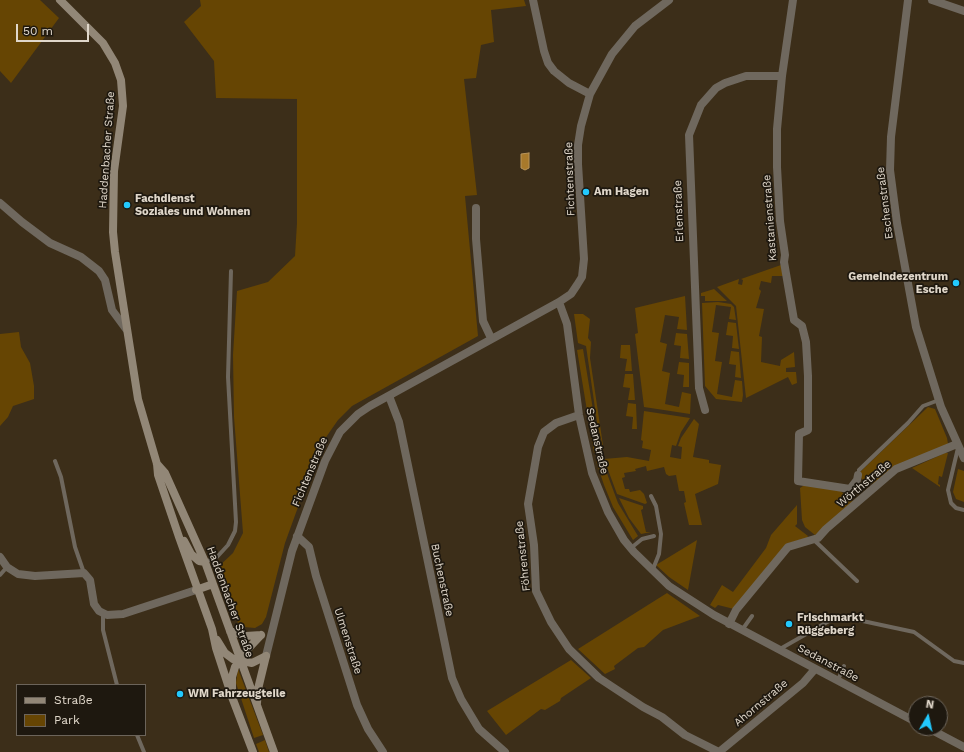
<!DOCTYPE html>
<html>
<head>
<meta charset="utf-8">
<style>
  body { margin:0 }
  #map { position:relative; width:964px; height:752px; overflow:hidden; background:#3c2e19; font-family:"Work Sans",sans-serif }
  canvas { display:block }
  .legend { position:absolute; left:16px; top:684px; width:130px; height:52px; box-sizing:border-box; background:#1e180f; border:1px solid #6c645a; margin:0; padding:5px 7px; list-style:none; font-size:12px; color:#e0d7ca }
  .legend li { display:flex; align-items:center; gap:8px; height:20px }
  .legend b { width:20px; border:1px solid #6c645a }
  .north { position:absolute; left:908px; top:696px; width:40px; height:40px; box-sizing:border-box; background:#1e180f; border:1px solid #6c645a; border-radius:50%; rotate:9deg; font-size:11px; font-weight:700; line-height:16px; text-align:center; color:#e0d7ca }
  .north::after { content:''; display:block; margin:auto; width:14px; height:18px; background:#22c9fe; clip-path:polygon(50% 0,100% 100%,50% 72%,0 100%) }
  .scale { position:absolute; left:16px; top:24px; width:73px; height:18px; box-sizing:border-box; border:2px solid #e0d7ca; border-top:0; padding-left:5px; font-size:12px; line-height:14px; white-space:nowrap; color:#e0d7ca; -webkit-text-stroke:3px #1e180f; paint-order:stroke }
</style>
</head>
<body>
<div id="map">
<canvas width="964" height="752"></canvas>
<ul class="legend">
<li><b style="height:5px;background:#928777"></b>Straße</li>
<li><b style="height:11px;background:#664503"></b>Park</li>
</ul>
<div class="north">N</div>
<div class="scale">50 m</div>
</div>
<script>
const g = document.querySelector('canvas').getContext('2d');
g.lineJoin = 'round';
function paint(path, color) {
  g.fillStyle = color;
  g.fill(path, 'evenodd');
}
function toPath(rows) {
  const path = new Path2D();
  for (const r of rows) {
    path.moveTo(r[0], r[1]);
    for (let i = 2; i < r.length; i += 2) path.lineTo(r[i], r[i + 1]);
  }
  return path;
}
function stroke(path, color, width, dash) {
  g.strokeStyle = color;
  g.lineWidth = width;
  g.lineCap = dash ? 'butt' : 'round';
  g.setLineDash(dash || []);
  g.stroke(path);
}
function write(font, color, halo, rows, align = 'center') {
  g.font = font + ' "Work Sans",sans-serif';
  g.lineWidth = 3.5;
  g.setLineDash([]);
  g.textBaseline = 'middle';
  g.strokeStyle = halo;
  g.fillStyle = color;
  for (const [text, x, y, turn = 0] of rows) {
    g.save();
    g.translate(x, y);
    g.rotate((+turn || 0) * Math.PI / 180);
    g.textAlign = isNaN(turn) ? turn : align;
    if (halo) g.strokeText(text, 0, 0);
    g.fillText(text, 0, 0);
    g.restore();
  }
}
paint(toPath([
  [0,0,40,0,59,18,11,83,0,71],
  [200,0,524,0,526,6,491,10,494,42,481,45,476,78,464,79,477,195,465,196,478,336,352,406,338,420,322,443,310,474,285,543,266,617,262,624,255,628,244,627,238,623,216,569,233,553,243,533,234,417,233,355,237,291,268,282,295,256,297,223,297,99,216,98,214,61,184,22,201,6],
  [781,265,783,276,772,276,771,283,761,281,759,289,761,291,756,308,764,309,759,336,762,337,761,362,780,366,781,360,794,352,795,367,786,368,786,372,796,372,797,383,792,385,788,377,746,398,736,306,717,287,739,279,738,284,742,285,743,280,741,279],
  [714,289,727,301,705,301,705,296,701,296,701,293],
  [685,296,687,330,677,329,679,317,665,315,660,342,667,344,662,371,670,373,665,404,679,407,682,392,691,394,690,414,644,407,635,334,638,333,635,308],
  [718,302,731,304,734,307,736,320,729,319,731,307,716,305,712,332,719,333,715,361,722,362,717,394,732,397,735,380,742,381,743,395,742,402,716,399,705,386,702,303],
  [574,314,583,314,590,319,588,338,591,342,590,358,604,452,597,422,586,346,578,343],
  [728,322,736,323,739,349,732,348,733,336,726,335],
  [19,332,21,347,30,363,34,386,34,399,13,406,8,417,0,426,0,334],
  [676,333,687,334,689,359,680,358,681,346,674,345],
  [621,345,630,345,632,371,625,371,627,359,620,358],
  [583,349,600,452,594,453,577,350],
  [731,351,739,352,741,378,735,377,736,365,729,364],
  [679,362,689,363,689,387,683,387,684,375,677,374],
  [625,374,633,374,635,400,628,400,630,388,623,387],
  [628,403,636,404,637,429,632,429,633,417,626,416],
  [928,407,935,409,947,438,948,444,874,484,863,480,859,476,860,472],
  [644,411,690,418,681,432,676,446,672,445,670,457,681,459,682,447,678,446,681,438,694,419,699,424,693,457,709,460,709,463,721,465,718,484,695,494,702,525,689,525,684,503,686,502,684,491,679,491,676,475,669,476,666,474,664,467,647,471,646,466,635,469,636,471,624,473,625,477,622,478,625,489,629,489,630,492,640,490,644,494,647,503,645,504,617,494,604,459,627,457,649,461,651,450,642,448,643,441,641,440],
  [945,453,948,453,942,477,939,476,938,484,940,485,940,487,912,468],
  [602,460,618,503,638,536,633,540,613,507,604,485,596,461],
  [958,469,964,471,964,502,956,499,953,492],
  [806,484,839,490,854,502,820,533,815,535,805,527,802,520,800,488],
  [619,498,643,506,643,509,641,510,646,532,651,532,641,534,629,518],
  [797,505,797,524,795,526,808,536,807,538,786,544,734,609,718,605,715,608,710,605,722,585,733,592,766,548,771,535],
  [697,540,688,590,669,577,656,565],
  [667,593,700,616,663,630,644,647,638,648,614,666,615,669,605,674,578,649],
  [571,660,591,678,561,698,560,701,545,710,541,709,506,735,487,711],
  [238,669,263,735,254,738,236,683],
  [265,740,269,752,259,752,256,744]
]), '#664503');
const water = toPath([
  [529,153,529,168,525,170,521,168,521,154,529,153]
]);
paint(water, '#a8792b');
stroke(water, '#b9955b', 1);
stroke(toPath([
  [958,448,948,490,951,503,956,508,964,510],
  [55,461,61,477,75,547,84,573],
  [859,470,908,423,923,406,939,400],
  [651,496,656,506,661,534,659,554,653,569],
  [814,540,857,581],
  [631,548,642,539,654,536],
  [205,562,217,557,228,545,235,531,236,522,228,377,231,271],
  [0,575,7,567],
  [103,613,103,630,117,685],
  [742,630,752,616],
  [780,649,829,621,844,617,914,632,954,661,964,663],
  [838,680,844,666],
  [137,735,144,752]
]), '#6f685e', 4);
stroke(toPath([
  [533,0,544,51,548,63,554,71,569,83,590,94],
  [793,0,782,76,777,129,777,167,780,221,785,255,784,262,794,320,802,326,806,342,808,376,808,430,799,434,798,481,850,489,857,480,858,475],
  [908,0,891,137,890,170,897,223,916,327,941,407,964,458],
  [932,0,964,11],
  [0,203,22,222,50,243,81,257,99,271,105,280,112,310,126,329],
  [476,208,476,239,483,321,491,338],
  [559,302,567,324,579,415,592,473,608,512,624,540,634,552,669,586,714,615,916,722],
  [389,396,399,422,452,678,461,699,479,729,505,752],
  [705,410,699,388,689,135,701,105,716,88,725,83,746,76,782,76],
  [579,415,556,423,544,432,538,447,528,504,534,545,536,591,551,622,569,649,599,678,643,707,662,717,685,735,719,752],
  [297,536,309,547,316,576,357,705,368,729,383,752],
  [0,557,7,567,18,574,35,576,84,573,90,580,94,604,99,611,107,615,123,614,196,590],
  [729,624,736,610,788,547,818,538,826,529,896,469,957,444],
  [266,656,292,551,325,461,340,432,358,414,370,406,559,302,571,294,577,285,582,277,584,259,578,164,578,145,581,126,590,94,612,54,635,26,669,0],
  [928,728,964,747],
  [719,752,803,683,815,669]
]), '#6f685e', 8);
stroke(toPath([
  [60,0,103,43,115,63,121,80,123,106,114,171,113,232,115,252,138,399,157,464,158,475,179,537,212,629,216,648,232,697,253,752],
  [157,464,165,473,205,562,274,752],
  [184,541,191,554,199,561,205,562],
  [196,590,213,584],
  [230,631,246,636,261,635],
  [217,640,225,653,233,659,252,663,266,656],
  [232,690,232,677,235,667,245,652,261,635],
  [257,703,258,689,266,656]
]), '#928777', 8);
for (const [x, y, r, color] of [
  [586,192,4,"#22c9fe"],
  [127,205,4,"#22c9fe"],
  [956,283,4,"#22c9fe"],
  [789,624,4,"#22c9fe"],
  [180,694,4,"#22c9fe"]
]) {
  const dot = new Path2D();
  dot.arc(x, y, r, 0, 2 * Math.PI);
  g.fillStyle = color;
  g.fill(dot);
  stroke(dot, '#1e180f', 1.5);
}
write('11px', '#e0d7ca', '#1e180f', [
  ["Haddenbacher Straße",107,150,-86],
  ["Fichtenstraße",570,179,-92],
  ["Eschenstraße",885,203,-97],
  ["Erlenstraße",679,211,-92],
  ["Kastanienstraße",770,218,-94],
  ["Sedanstraße",597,441,77],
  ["Fichtenstraße",310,472,-67],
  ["Wörthstraße",864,484,-40],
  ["Föhrenstraße",523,556,-96],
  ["Buchenstraße",442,580,78],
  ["Haddenbacher Straße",230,602,70],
  ["Ulmenstraße",348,641,72],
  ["Sedanstraße",828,663,28],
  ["Ahornstraße",761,703,-40]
]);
write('bold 11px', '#e0d7ca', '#1e180f', [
  ["Am Hagen",594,192],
  ["Fachdienst",135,199],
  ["Soziales und Wohnen",135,212],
  ["Gemeindezentrum",948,277,"right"],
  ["Esche",948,290,"right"],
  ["Frischmarkt",797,618],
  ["Rüggeberg",797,631],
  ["WM Fahrzeugteile",188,694]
], 'left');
</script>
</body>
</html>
